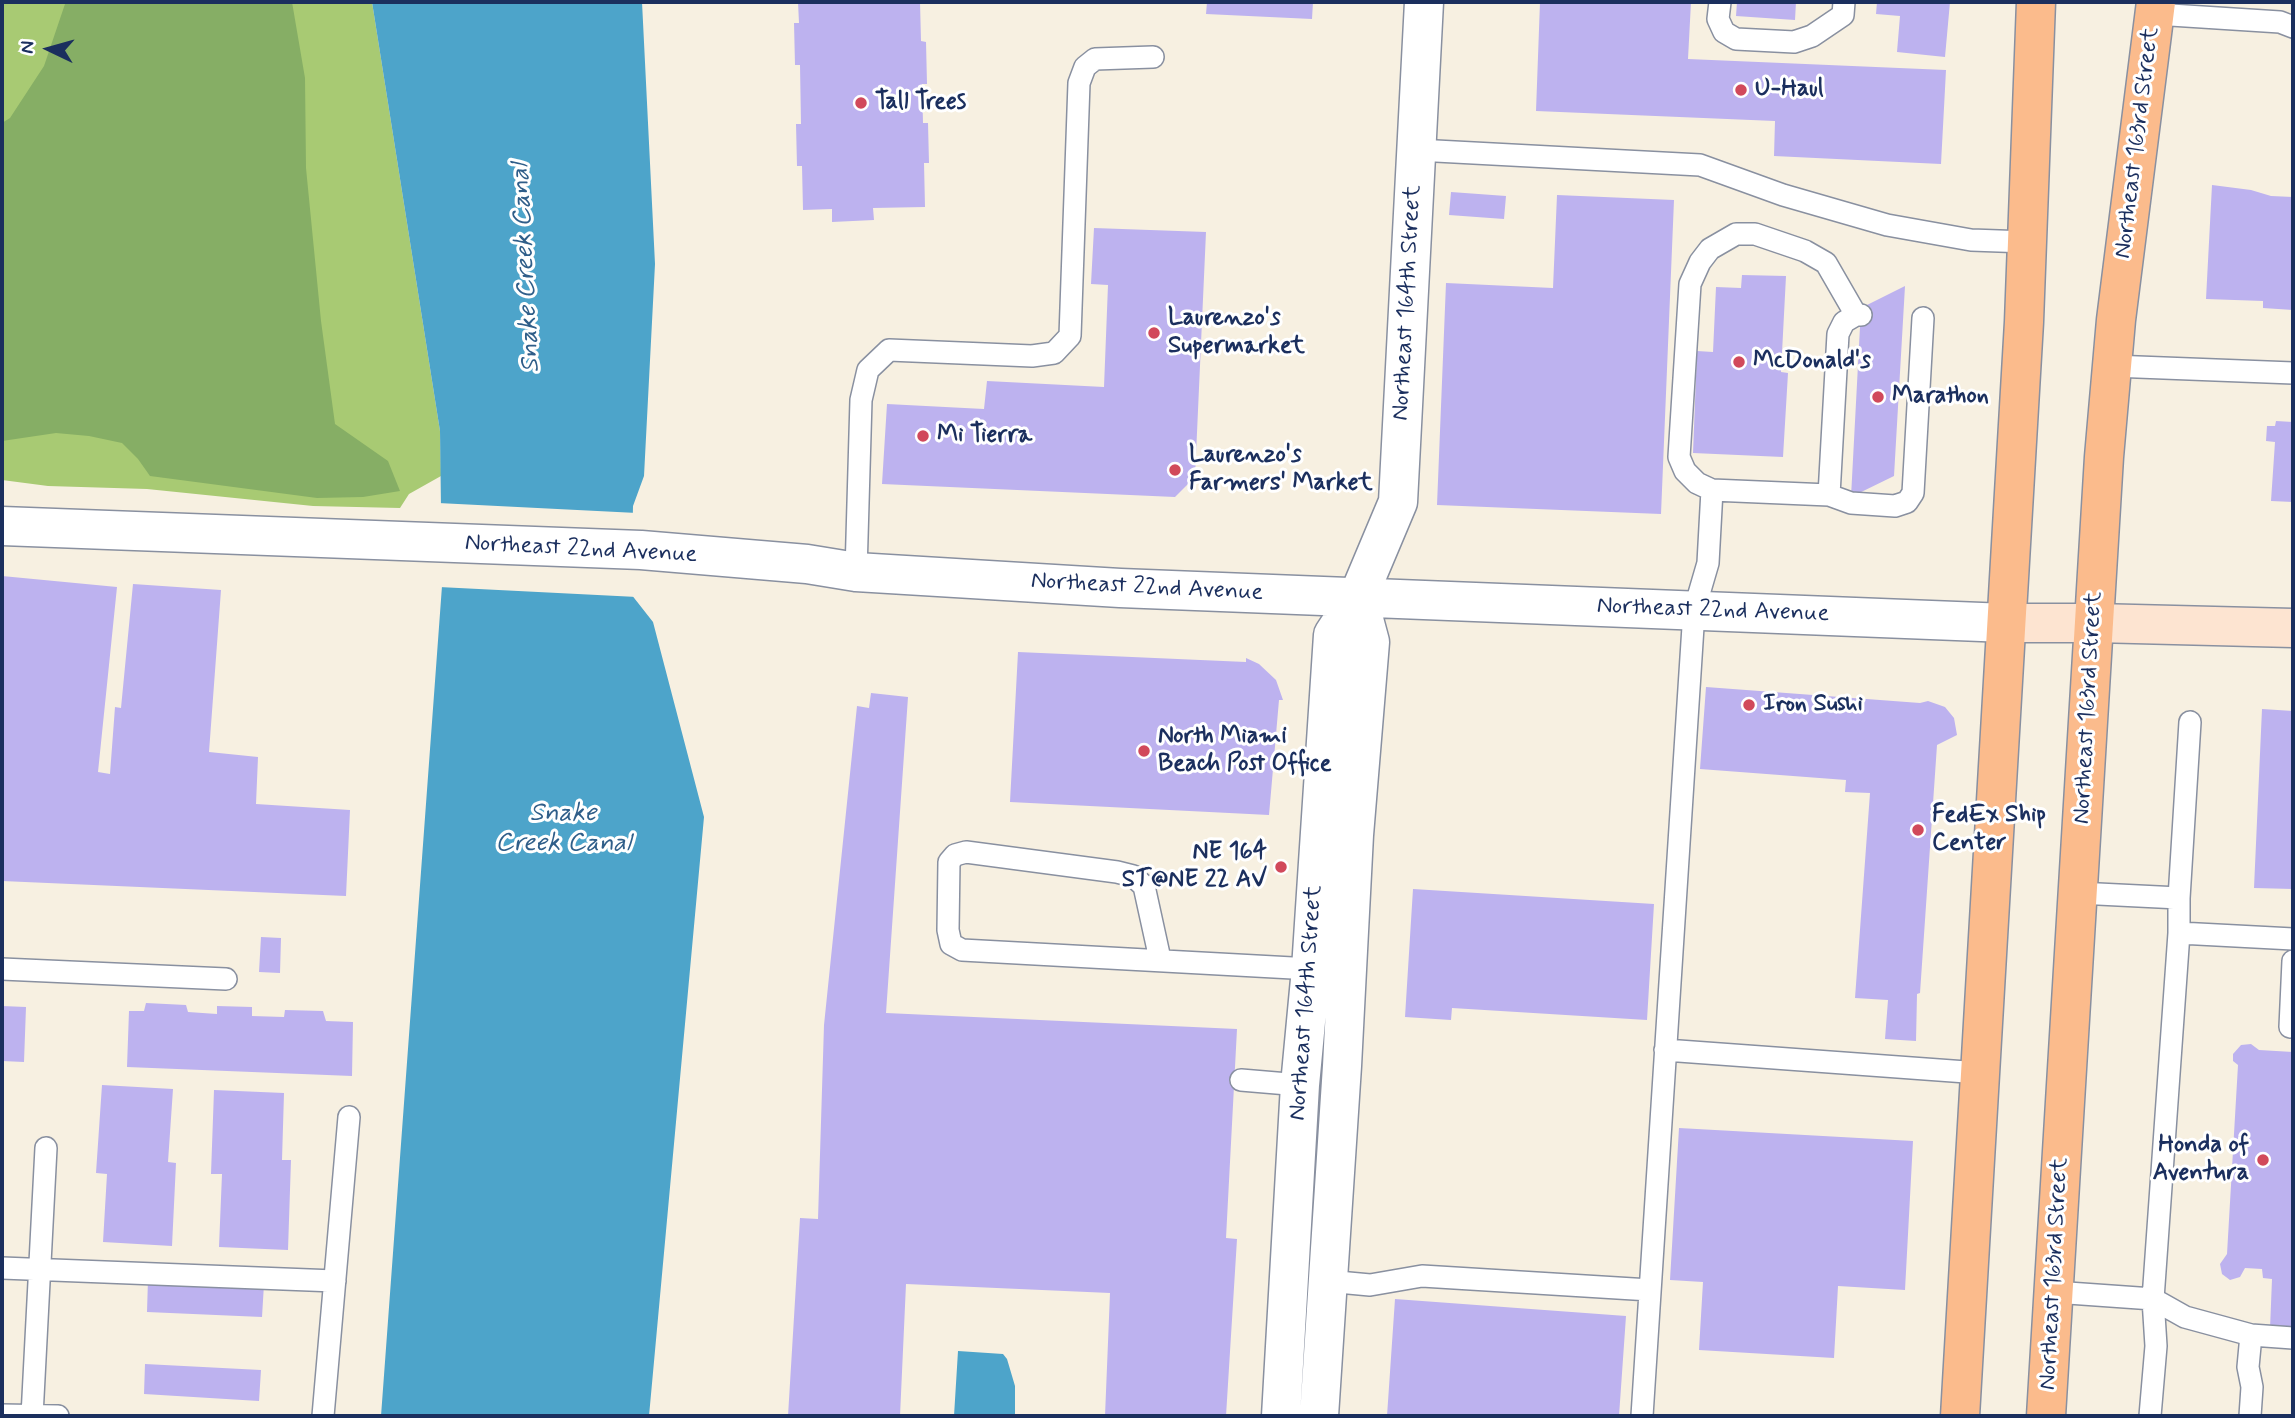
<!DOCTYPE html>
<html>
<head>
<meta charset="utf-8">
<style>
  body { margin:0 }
  #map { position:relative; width:2295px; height:1418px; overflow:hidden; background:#f7f0e1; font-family:Mynerve,sans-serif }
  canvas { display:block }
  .frame { position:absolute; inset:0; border:4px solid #1b2f5e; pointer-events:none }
  .north { position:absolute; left:14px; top:14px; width:70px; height:70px; -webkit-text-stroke:5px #fff; paint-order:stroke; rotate:275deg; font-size:19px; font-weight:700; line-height:28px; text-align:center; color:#1b2f5e }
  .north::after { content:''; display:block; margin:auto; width:24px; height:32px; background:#1b2f5e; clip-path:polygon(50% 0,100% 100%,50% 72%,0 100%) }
</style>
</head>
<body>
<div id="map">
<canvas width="2295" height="1418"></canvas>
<div class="frame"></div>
<div class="north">N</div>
</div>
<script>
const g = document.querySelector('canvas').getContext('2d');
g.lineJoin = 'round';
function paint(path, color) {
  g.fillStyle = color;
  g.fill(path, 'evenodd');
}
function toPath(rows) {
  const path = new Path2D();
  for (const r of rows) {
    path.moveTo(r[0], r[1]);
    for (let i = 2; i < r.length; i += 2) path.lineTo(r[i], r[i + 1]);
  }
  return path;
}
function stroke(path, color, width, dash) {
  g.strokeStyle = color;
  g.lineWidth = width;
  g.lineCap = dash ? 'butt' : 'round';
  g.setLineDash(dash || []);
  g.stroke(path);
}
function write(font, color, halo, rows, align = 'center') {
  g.font = font + ' Mynerve,sans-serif';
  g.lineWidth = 6;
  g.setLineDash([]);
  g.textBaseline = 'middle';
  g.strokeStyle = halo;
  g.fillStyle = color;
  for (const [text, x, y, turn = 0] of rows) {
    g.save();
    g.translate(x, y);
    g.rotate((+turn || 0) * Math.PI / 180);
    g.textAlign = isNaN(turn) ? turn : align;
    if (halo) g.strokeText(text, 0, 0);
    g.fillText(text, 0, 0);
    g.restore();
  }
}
paint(toPath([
  [2,2,372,2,440,431,441,476,409,494,400,508,313,506,147,489,48,486,2,480]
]), '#a8ca73');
paint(toPath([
  [63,2,292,2,305,78,306,168,321,321,335,424,388,461,400,491,363,497,317,498,150,476,138,459,122,443,89,436,56,433,2,441,2,123,10,118,44,66,65,4]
]), '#86ae65');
paint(toPath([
  [372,2,642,2,655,264,644,476,633,506,631,594,653,622,704,817,649,1416,381,1416,442,586,440,431],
  [958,1351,1003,1354,1007,1359,1015,1386,1015,1416,954,1416]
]), '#4da4ca');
paint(toPath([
  [438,503,637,513,634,593,637,597,439,587]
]), '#f7f0e1');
paint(toPath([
  [798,2,920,2,921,41,926,42,927,84,922,84,923,123,928,123,929,163,924,163,925,207,873,208,874,220,832,222,832,209,803,210,802,166,797,166,796,124,801,124,800,65,795,65,794,23,799,23],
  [1207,2,1313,2,1312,19,1206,14],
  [1540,2,1691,2,1688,59,1946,70,1941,164,1774,156,1775,121,1536,111],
  [1737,2,1796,2,1795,20,1736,16],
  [1877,2,1950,2,1945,57,1897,52,1900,16,1876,14],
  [2212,185,2251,190,2271,196,2293,197,2293,310,2263,308,2263,301,2206,299],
  [1451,192,1506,196,1504,219,1449,215],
  [1557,195,1674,200,1661,514,1437,505,1446,283,1553,288],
  [1094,228,1206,232,1195,477,1175,497,882,484,887,404,984,409,987,381,1104,387,1108,285,1091,284],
  [1742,275,1786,276,1781,372,1788,373,1783,457,1693,453,1697,351,1713,352,1716,287,1741,288],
  [1905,286,1894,476,1851,497,1861,308],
  [2276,421,2293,422,2293,502,2271,501,2275,442,2266,441,2267,426,2275,426],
  [2,576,117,587,98,772,110,774,115,707,121,708,133,584,221,590,209,752,258,757,256,804,350,810,346,896,2,881],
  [1018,652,1246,662,1246,658,1259,664,1276,680,1283,700,1279,700,1269,815,1010,802],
  [1706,687,1920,703,1928,701,1945,707,1954,718,1957,735,1937,745,1920,993,1917,994,1916,1041,1885,1039,1888,1000,1855,998,1870,793,1845,792,1846,780,1700,769],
  [871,693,908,697,886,1013,1237,1029,1226,1238,1237,1239,1226,1416,1105,1416,1110,1293,906,1284,900,1416,788,1416,800,1218,818,1219,824,1025,857,706,869,708],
  [2262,709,2293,711,2293,889,2254,888],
  [1413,889,1654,904,1647,1020,1452,1008,1451,1020,1405,1017],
  [261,937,281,938,280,973,259,972],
  [146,1003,186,1005,188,1012,217,1014,217,1006,252,1007,252,1016,284,1017,285,1010,323,1011,326,1021,353,1022,352,1076,127,1067,129,1011,144,1011],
  [2,1006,26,1007,24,1062,2,1061],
  [2251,1044,2259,1050,2293,1052,2293,1331,2270,1329,2272,1279,2263,1278,2262,1269,2245,1268,2240,1277,2230,1280,2222,1274,2220,1264,2227,1254,2238,1065,2233,1061,2233,1054,2241,1045],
  [102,1085,173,1089,168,1162,176,1163,172,1246,103,1242,107,1174,96,1173],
  [214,1090,284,1093,282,1160,291,1160,288,1250,219,1247,222,1174,211,1174],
  [1679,1128,1913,1141,1905,1290,1838,1286,1834,1358,1699,1350,1703,1282,1670,1280],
  [148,1279,264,1284,262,1317,147,1312],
  [1395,1299,1626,1316,1619,1416,1387,1416],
  [145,1364,261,1370,259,1401,144,1394]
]), '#bdb2ef');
const service = toPath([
  [1720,2,1718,19,1724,32,1736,39,1794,42,1812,36,1843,15,1844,2],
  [2155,14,2280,22,2293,27],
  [1417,150,1700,165,1783,195,1887,225,1971,240,2027,242],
  [2112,366,2293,373],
  [1712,490,1697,483,1685,471,1679,457,1690,284,1700,262,1710,249,1736,234,1755,234,1805,251,1826,263,1856,315],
  [1829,495,1851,503,1895,506,1907,502,1913,493,1923,318],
  [856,572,861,400,868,370,889,350,1032,356,1054,353,1070,336,1079,83,1085,67,1095,59,1153,57],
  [2078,893,2179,898],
  [2179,933,2293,939],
  [1160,959,1144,886,1133,876,1117,872,966,852,955,855,949,862,948,930,951,944,962,950,1311,969],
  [2,969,226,979],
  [2290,1027,2293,961],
  [1665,1050,1980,1073],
  [1241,1080,1300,1085],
  [2,1268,335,1281],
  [1327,1281,1370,1285,1422,1276,1650,1290],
  [2054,1292,2153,1299,2179,933,2179,898,2190,722],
  [2,1415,58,1416],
  [32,1416,46,1148],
  [323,1416,349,1117],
  [1642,1416,1694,611,1708,563,1712,490,1829,495,1838,334,1844,322,1856,315,1861,315],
  [2150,1416,2156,1346,2153,1299,2185,1317,2251,1335,2293,1338],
  [2250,1416,2252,1387,2248,1367,2251,1335]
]);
const minor = toPath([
  [1358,597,1398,502,1424,2]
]);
const tertiary = toPath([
  [2,526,641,550,807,564,856,572,1120,588,2007,623],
  [1281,1416,1300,1085,1311,969,1333,635,1358,597],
  [1319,1416,1342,1066,1354,835,1370,642,1358,597]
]);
const secondary = toPath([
  [2007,623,2095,623,2293,628]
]);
const primary = toPath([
  [1960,1416,2024,322,2036,2],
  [2046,1416,2104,457,2116,320,2156,2]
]);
stroke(service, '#8990a0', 24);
stroke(minor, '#8990a0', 41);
stroke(tertiary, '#8990a0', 41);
stroke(secondary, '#8990a0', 41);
stroke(primary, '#8990a0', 41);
stroke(service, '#fff', 21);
stroke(minor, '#fff', 38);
stroke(tertiary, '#fff', 38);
stroke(secondary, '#fde4d1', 38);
stroke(primary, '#fbbb8c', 38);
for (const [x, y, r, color] of [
  [1741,90,7,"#d1495b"],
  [861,103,7,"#d1495b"],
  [1154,333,7,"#d1495b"],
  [1739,362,7,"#d1495b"],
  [1878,397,7,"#d1495b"],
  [923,436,7,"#d1495b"],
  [1175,470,7,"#d1495b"],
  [1749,705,7,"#d1495b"],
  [1144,751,7,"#d1495b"],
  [1918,830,7,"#d1495b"],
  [1281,867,7,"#d1495b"],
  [2263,1160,7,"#d1495b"]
]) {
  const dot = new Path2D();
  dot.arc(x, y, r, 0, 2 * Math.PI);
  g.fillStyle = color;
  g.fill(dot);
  stroke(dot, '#fff', 2.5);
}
write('bold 24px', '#1b2f5e', '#fff', [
  ["U-Haul",1755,90],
  ["Tall Trees",875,103],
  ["Laurenzo's",1168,319],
  ["Supermarket",1168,347],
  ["McDonald's",1753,362],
  ["Marathon",1892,397],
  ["Mi Tierra",937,436],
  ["Laurenzo's",1189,456],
  ["Farmers' Market",1189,484],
  ["Iron Sushi",1763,705],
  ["North Miami",1158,737],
  ["Beach Post Office",1158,765],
  ["FedEx Ship",1932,816],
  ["Center",1932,844],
  ["NE 164",1267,853,"right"],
  ["ST@NE 22 AV",1267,881,"right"],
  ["Honda of",2249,1146,"right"],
  ["Aventura",2249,1174,"right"]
], 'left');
write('24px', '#1b2f5e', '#fff', [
  ["Northeast 163rd Street",2138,143,-83],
  ["Northeast 164th Street",1408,303,-87],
  ["Northeast 22nd Avenue",581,550,3],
  ["Northeast 22nd Avenue",1147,588,3],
  ["Northeast 22nd Avenue",1713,611,2],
  ["Northeast 163rd Street",2089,708,-87],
  ["Northeast 164th Street",1307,1003,-86],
  ["Northeast 163rd Street",2055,1274,-87]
]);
write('italic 26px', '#2f5e89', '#fff', [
  ["Snake Creek Canal",527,268,-93],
  ["Snake",563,815],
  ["Creek Canal",563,845]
]);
</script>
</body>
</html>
